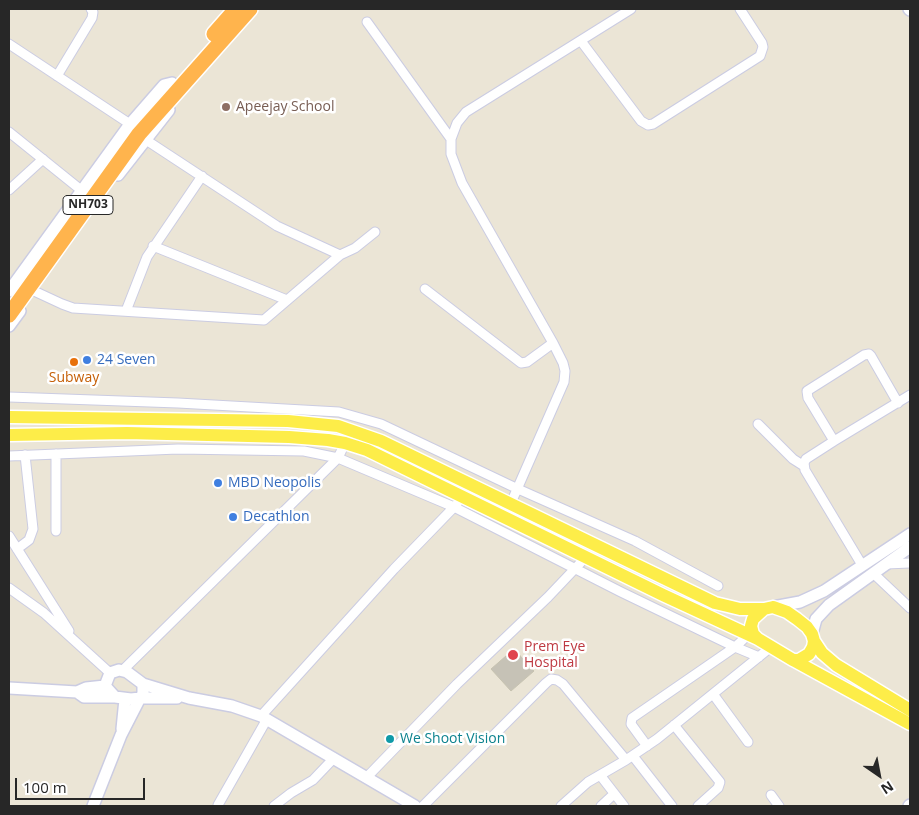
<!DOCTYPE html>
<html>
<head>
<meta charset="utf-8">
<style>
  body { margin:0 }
  #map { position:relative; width:919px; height:815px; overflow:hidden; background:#ebe5d6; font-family:"Open Sans",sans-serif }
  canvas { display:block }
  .frame { position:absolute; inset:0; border:10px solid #272727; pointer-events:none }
  .north { position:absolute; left:854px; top:750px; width:50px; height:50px; -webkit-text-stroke:4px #fff; paint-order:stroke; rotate:147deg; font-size:14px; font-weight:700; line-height:20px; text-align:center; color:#272727 }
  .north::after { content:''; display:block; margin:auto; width:18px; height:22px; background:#272727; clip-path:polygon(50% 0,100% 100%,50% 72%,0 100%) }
  .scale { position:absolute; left:15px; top:778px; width:130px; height:22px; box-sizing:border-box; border:2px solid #272727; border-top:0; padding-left:6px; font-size:15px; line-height:18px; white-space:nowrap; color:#272727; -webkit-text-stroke:4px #fff; paint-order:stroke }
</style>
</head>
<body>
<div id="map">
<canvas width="919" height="815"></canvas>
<div class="frame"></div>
<div class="north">N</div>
<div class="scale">100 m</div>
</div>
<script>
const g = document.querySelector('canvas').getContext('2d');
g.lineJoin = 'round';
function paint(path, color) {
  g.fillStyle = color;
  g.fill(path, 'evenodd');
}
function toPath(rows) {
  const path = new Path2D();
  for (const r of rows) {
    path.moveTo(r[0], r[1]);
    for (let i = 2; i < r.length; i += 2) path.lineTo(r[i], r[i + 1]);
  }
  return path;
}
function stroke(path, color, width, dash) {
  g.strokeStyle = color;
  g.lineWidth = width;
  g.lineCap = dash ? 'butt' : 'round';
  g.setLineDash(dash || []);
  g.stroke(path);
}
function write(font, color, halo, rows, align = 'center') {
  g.font = font + ' "Open Sans",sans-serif';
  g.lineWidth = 5;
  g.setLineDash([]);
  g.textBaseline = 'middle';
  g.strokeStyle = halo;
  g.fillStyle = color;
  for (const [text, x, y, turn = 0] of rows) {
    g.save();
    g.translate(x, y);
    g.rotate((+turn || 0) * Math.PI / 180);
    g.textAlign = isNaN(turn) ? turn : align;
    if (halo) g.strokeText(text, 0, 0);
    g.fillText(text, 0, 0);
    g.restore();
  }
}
const building = toPath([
  [514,649,534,671,511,691,491,669,514,649]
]);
paint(building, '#c6c2b6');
stroke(building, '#c6c2b0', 1);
const street = toPath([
  [367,22,451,139],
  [581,41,641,121,648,125,653,124,760,56,763,47,762,43,740,9],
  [9,44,130,124],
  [57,76,92,18,93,12,91,9],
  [9,132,81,190],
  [146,140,277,226,340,255],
  [9,190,43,159],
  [153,246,287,300],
  [425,289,521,363,527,362,553,343],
  [34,291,62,304,73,308,264,320,340,255,355,248,375,232],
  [126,311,147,257,202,176],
  [9,397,178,403,339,412,381,424,518,489,635,541,718,586],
  [758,424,793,459,804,466],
  [834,441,808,398,807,391,864,355,869,354,871,356,898,403],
  [9,456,178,449,304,451,338,458,454,507,621,592,735,647,759,657],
  [511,503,564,382,565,371,563,363,553,343,462,183,451,154,451,139,457,123,466,112,631,9],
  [56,531,56,454],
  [9,536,69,631],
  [17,549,29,540,33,529,25,455],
  [886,564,910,563],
  [862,565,805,470,804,463,806,459,834,441,910,395],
  [873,573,910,608],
  [9,588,44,613,110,673],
  [123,670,338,458,345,443],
  [713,694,748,742],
  [261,716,394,569,457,504],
  [674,725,720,782,718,788,698,806],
  [647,746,631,724,632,718,735,647,748,635],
  [633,756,672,806],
  [600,775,624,806],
  [366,778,457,684,548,597,586,557],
  [771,795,779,806],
  [218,805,267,719],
  [274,806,291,793,313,780,334,758],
  [423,806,546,683,551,679,557,680,563,684,626,760],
  [561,806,588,782,626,760,657,739,771,647],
  [601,806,614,794]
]);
const secondary = toPath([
  [909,9,910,10],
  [118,175,169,110],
  [9,291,130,124,164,85,172,83],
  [9,326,20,311],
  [773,607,800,602,824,591,910,534],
  [812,634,816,619,829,605,910,547],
  [143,684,189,698,232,706,261,716,415,806],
  [9,688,77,692,86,688,105,686],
  [77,692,84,697,115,697],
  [122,729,125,699],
  [93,806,121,735,140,698,143,694,143,684,127,672,119,670,110,673,105,686,115,697,131,699,140,698,177,698],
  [909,806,910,805]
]);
const primary = toPath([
  [9,417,288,421,338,426,381,441,715,603,740,609,764,609],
  [9,435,127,433,289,437,328,440,345,443,367,450,663,595,758,639],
  [773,607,787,612,797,619,807,627,812,634,814,641,813,647,809,654,799,660,793,660,758,639,753,634,751,626,753,619,764,609,773,607],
  [814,641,822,653,836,665,910,710],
  [793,660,910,724]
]);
const highway = toPath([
  [214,34,236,9],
  [9,315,139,134,250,9]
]);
stroke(street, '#cbcce2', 11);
stroke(secondary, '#cbcce2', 14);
stroke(primary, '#fff', 15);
stroke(highway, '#fff', 18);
stroke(street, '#fff', 9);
stroke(secondary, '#fff', 11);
stroke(primary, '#fded49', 12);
stroke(highway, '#ffb44d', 15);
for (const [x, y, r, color] of [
  [226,107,5,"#8d6e63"],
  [87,360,5,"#3f7fe0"],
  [74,362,5,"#e8710a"],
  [218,483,5,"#3f7fe0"],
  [233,517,5,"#3f7fe0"],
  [513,655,6,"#e0444e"],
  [390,739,5,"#0f9aa8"]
]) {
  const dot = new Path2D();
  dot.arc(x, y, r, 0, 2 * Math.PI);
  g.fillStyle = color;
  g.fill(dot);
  stroke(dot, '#fff', 2);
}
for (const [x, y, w] of [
  [88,205,50]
]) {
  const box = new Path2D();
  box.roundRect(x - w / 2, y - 9.5, w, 19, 4);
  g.fillStyle = '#fff';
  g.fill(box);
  stroke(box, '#272727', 1);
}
write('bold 12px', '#272727', null, [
  ["NH703",88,205]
]);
write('14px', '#785e54', '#fff', [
  ["Apeejay School",236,107]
], 'left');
write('14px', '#366cbe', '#fff', [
  ["24 Seven",97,360],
  ["MBD Neopolis",228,483],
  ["Decathlon",243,517]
], 'left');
write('14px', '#c56008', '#fff', [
  ["Subway",74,378]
]);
write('14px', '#be3a42', '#fff', [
  ["Prem Eye",524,647],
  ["Hospital",524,663]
], 'left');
write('14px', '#0d838f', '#fff', [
  ["We Shoot Vision",400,739]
], 'left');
</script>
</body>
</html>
